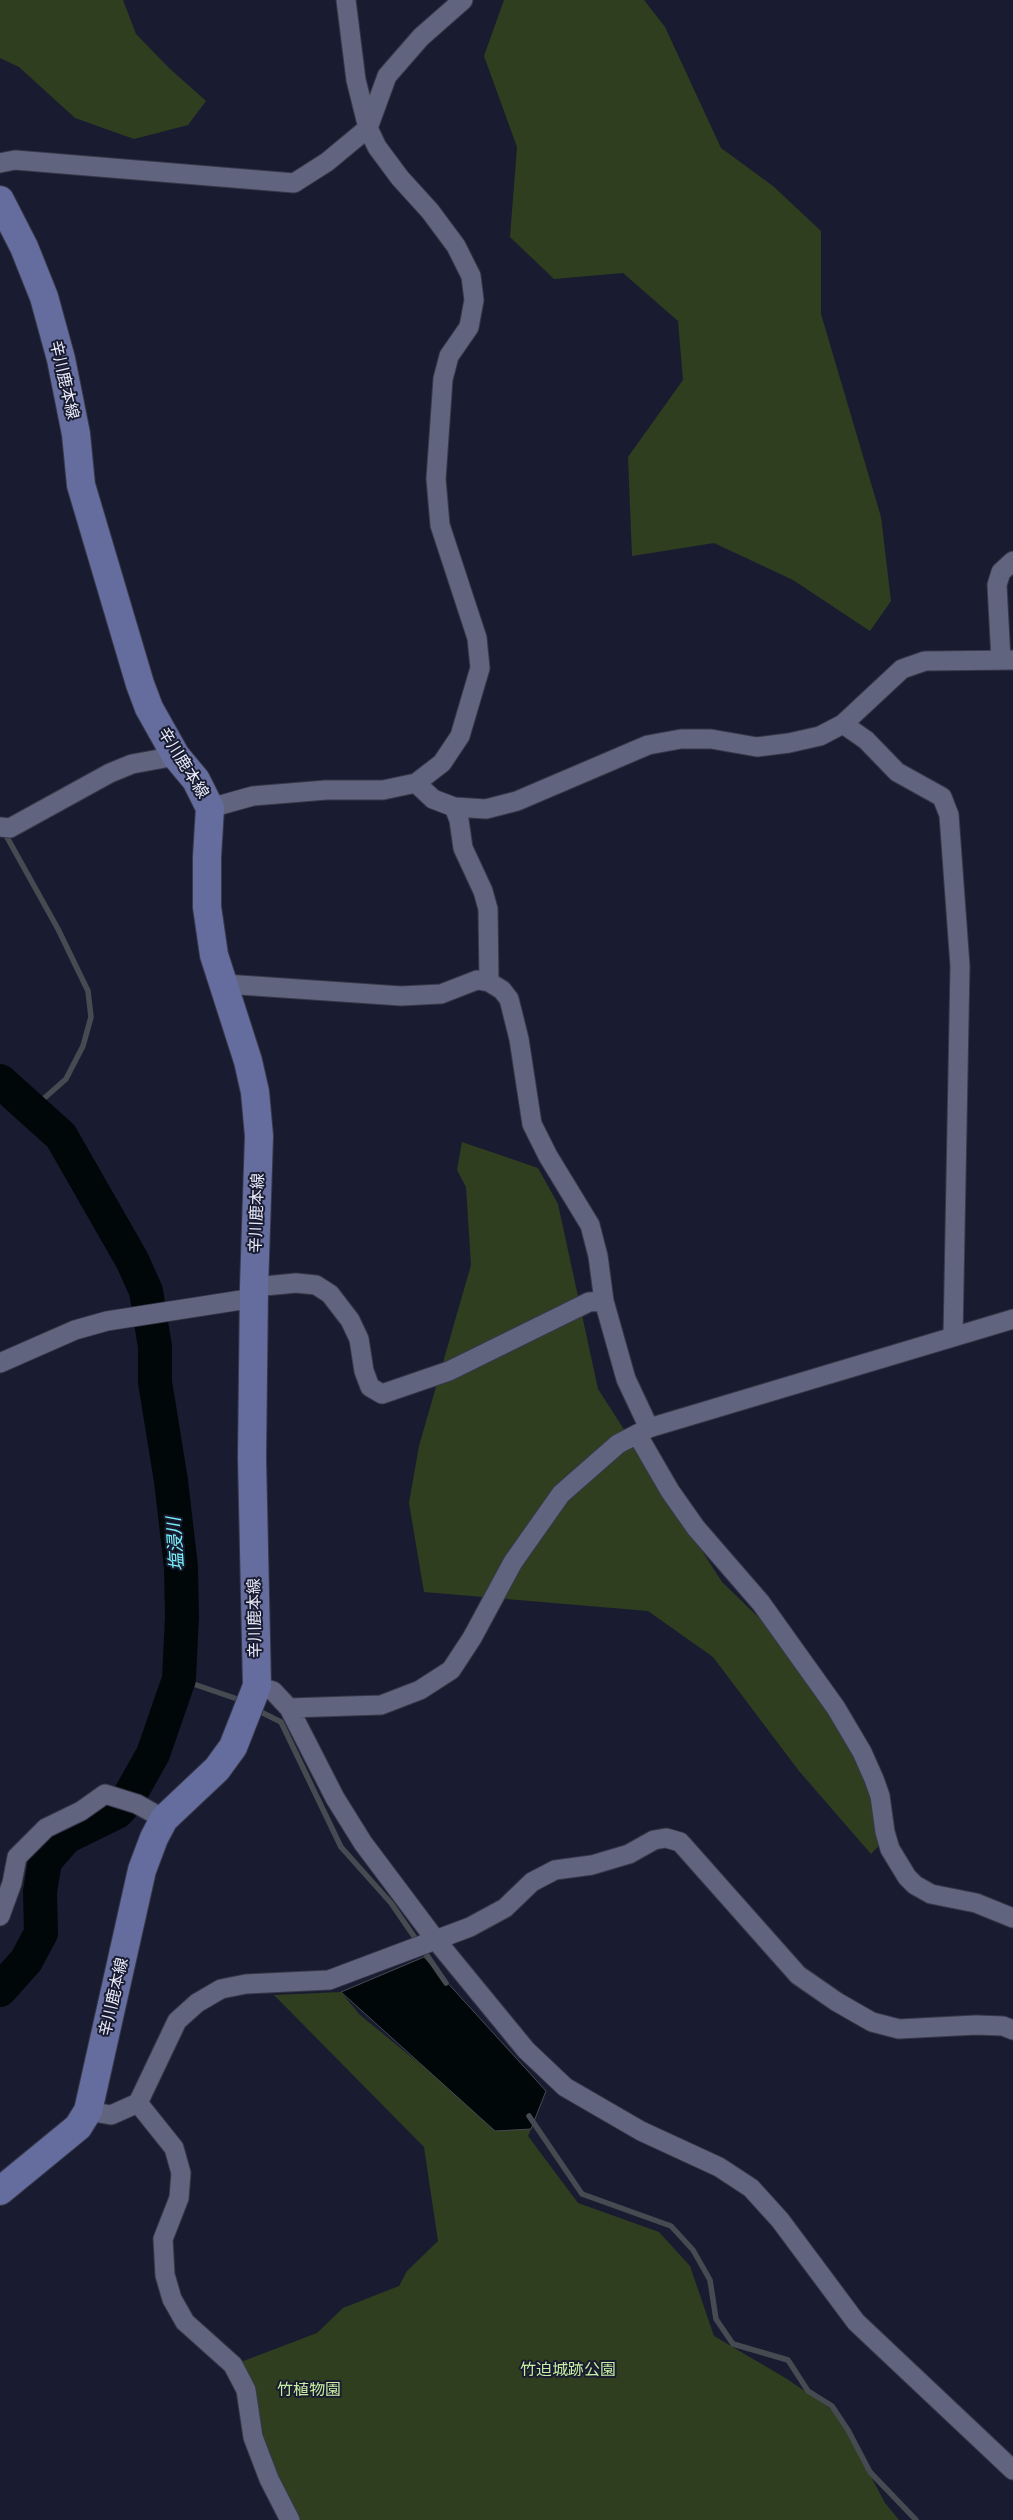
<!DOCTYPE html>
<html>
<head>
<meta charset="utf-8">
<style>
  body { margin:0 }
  canvas { display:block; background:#191b30 }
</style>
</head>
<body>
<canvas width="1013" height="2520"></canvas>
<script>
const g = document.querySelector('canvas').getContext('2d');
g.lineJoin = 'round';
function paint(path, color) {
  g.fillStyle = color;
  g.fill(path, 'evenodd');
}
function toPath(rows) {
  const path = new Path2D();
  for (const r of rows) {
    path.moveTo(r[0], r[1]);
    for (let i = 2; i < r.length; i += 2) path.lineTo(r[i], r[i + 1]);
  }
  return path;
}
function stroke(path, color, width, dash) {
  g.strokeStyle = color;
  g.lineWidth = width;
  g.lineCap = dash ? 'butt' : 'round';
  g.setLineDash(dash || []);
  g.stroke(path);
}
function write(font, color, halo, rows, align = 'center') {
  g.font = font + ' Inter,"Noto Sans JP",sans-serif';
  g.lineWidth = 4;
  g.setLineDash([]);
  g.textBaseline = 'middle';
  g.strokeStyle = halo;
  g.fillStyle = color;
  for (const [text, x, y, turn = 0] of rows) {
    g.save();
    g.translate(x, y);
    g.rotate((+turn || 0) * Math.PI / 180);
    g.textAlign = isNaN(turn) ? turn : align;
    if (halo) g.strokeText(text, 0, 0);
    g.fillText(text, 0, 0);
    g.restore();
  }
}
paint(toPath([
  [0,0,123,0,136,34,169,68,206,101,188,125,134,139,75,118,19,67,0,58],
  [504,0,644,0,665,27,721,148,773,186,821,231,821,314,881,517,891,601,870,631,793,580,714,543,632,556,628,457,683,380,678,321,623,273,554,279,510,237,517,147,484,56],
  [462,1142,538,1168,558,1204,598,1389,722,1582,785,1643,834,1713,890,1834,871,1854,799,1771,713,1657,648,1611,424,1592,409,1503,419,1446,471,1265,466,1187,457,1170],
  [341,1992,360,2015,442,2082,495,2131,531,2129,528,2136,578,2203,659,2232,690,2266,714,2336,787,2379,837,2413,885,2503,899,2520,293,2520,269,2479,257,2398,233,2365,317,2333,343,2308,399,2286,407,2271,438,2241,424,2147,274,1995]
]), '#2f3e1e');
const water = toPath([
  [424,1957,546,2091,531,2129,495,2131,341,1992,424,1957]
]);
paint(water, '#000709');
stroke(water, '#464b52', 1);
stroke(toPath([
  [3,830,58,929,88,991,91,1017,83,1046,66,1079,32,1109],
  [179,1679,243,1701],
  [255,1709,281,1722,341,1847,391,1903,446,1983],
  [529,2116,582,2194,671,2226,693,2250,710,2280,716,2319,733,2344,788,2360,808,2391,832,2406,848,2430,870,2472,916,2520]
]), '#464b52', 5.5);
stroke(toPath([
  [0,1081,61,1136,132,1260,146,1291,155,1347,155,1382,171,1481,181,1567,182,1617,179,1679,153,1754,126,1802,117,1812,66,1837,45,1861,40,1892,41,1933,26,1961,0,1990]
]), '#000709', 34);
const street = toPath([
  [0,163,15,160,294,183,327,162,368,128,387,76,421,37,463,0],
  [1001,660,997,585,1001,572,1013,561],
  [843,724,866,740,897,772,942,797,949,815,960,966,953,1337],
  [416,783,433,799,454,807,486,809,517,801,648,745,681,739,711,739,757,747,789,743,820,736,843,724,902,669,925,661,1013,660],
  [210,808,253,796,326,790,383,790,416,783,442,763,460,736,480,668,477,638,440,525,436,479,443,379,449,356,469,327,474,300,471,276,456,246,430,211,400,178,377,147,368,128,356,80,346,0],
  [0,827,10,828,110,773,132,764,176,756],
  [489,982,502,990,509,999,519,1039,532,1124,548,1156,590,1225,598,1256,604,1301,626,1379,649,1428],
  [225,984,401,996,441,994,477,980,489,982,488,909,483,891,463,848,459,820,454,807],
  [254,1287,296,1283,316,1285,330,1294,350,1320,359,1339,364,1371,370,1387,382,1394,449,1371,589,1302,604,1301],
  [0,1363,75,1330,107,1321,254,1298],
  [637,1434,670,1491,696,1528,761,1603,836,1708,862,1752,874,1779,880,1796,885,1832,890,1849,907,1877,915,1885,931,1894,976,1903,1013,1918],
  [257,1686,273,1691,289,1708,335,1798,363,1843,435,1939,526,2050,565,2087,641,2131,719,2167,751,2188,780,2220,856,2322,1013,2470],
  [289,1708,381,1705,420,1690,451,1670,472,1638,513,1562,561,1494,618,1444,649,1428,1013,1319],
  [0,1916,12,1883,17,1857,46,1828,81,1811,105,1794,137,1804,164,1819],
  [138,2103,174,2148,181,2173,179,2198,163,2239,165,2275,172,2299,185,2322,233,2365,246,2390,253,2437,269,2479,290,2520],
  [88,2111,111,2115,138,2103,177,2021,197,2003,221,1989,246,1984,329,1980,470,1927,505,1908,532,1882,555,1870,592,1865,629,1854,654,1840,666,1838,680,1842,798,1975,837,2002,872,2022,899,2029,976,2025,1003,2026,1013,2030]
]);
const secondary = toPath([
  [0,200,24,247,44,297,61,359,76,434,81,485,140,684,149,708,176,756,196,780,210,808,207,857,207,907,214,955,248,1061,255,1092,259,1136,254,1287,252,1458,257,1686,233,1747,217,1769,164,1819,154,1838,142,1870,88,2111,78,2127,0,2191]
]);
stroke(street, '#373849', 21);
stroke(secondary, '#373849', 30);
stroke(street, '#60647e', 19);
stroke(secondary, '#656d9e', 28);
write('16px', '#e9ebfb', '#191b30', [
  ["辛川鹿本線",64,380,77],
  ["辛川鹿本線",183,763,58],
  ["辛川鹿本線",257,1213,-88],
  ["辛川鹿本線",255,1618,-91],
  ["辛川鹿本線",114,1997,-77]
]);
write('16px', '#c7eea1', '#191b30', [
  ["竹迫城跡公園",568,2370],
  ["竹植物園",309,2390]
]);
write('italic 18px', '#78f1fa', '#191b30', [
  ["塩浸川",176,1544,-94]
]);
</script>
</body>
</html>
